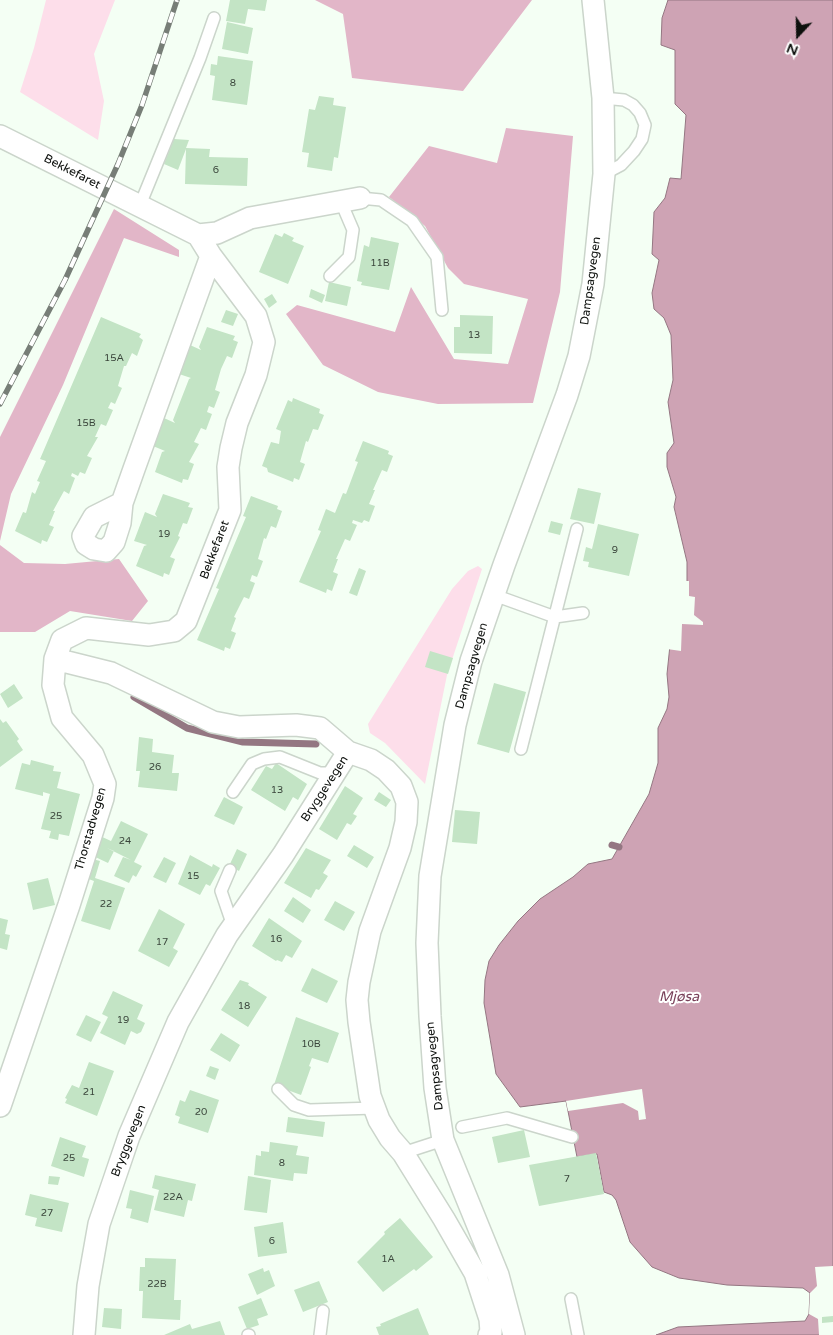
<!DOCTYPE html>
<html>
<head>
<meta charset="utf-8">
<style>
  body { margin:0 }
  #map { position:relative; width:833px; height:1335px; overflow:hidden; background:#f4fff4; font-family:"Varela Round",sans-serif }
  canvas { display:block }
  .north { position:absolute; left:773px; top:10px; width:50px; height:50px; -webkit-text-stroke:4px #fff; paint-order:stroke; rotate:201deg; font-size:14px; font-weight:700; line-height:20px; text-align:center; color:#0d100d }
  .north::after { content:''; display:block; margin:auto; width:18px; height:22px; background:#0d100d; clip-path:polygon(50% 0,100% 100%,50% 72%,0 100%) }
</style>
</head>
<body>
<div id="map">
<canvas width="833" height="1335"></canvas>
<div class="north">N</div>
</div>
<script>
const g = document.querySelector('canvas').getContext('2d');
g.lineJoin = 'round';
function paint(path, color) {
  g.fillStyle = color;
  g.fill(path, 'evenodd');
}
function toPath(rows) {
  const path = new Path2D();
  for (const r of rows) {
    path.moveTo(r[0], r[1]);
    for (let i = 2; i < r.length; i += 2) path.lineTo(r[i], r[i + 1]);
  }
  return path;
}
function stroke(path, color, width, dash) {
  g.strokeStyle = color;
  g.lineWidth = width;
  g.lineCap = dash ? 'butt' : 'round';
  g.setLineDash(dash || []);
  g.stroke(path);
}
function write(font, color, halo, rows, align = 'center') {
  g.font = font + ' "Varela Round",sans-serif';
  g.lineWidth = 4;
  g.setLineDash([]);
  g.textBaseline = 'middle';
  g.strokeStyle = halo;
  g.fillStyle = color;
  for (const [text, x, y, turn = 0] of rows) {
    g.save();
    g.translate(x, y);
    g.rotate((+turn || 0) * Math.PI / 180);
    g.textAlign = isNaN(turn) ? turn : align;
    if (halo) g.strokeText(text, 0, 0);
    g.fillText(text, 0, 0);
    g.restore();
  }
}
paint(toPath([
  [46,0,115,0,94,54,104,101,98,140,20,92,34,48],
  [478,566,482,569,447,675,425,784,385,743,370,733,368,724,452,589,468,571]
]), '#fddeea');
paint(toPath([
  [315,0,532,0,463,91,352,78,343,14],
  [506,128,573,136,560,292,533,403,438,404,378,392,323,365,286,314,297,305,395,332,411,287,454,359,508,364,528,299,464,284,448,268,425,226,389,197,429,146,497,163],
  [114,209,179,250,179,257,124,238,63,385,11,494,0,541,0,437],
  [0,545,24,563,65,564,119,559,148,601,132,621,70,611,35,632,0,632]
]), '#e2b6c8');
const water = toPath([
  [668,0,833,0,833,1335,656,1335,678,1327,805,1321,809,1314,810,1293,803,1288,727,1285,679,1278,652,1267,630,1242,616,1200,612,1195,604,1192,597,1154,577,1157,566,1101,520,1107,496,1074,484,1003,485,980,489,961,499,945,518,921,540,899,573,877,588,864,612,859,649,794,658,763,658,728,667,709,669,697,667,674,670,645,687,585,687,562,674,507,676,497,667,467,667,453,674,443,668,402,673,380,671,335,664,318,654,309,652,293,659,260,652,254,654,212,665,198,670,178,681,179,686,115,675,104,675,50,661,45,662,18,668,0]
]);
paint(water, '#cea3b4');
stroke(water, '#947782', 1);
paint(toPath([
  [685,581,689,581,689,596,695,597,694,615,703,622,703,625,682,624,681,651,667,649,671,599],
  [642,1089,646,1119,639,1120,638,1111,623,1103,568,1111,566,1101],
  [833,1266,833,1335,819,1335,818,1319,809,1314,810,1293,817,1286,815,1267]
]), '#f4fff4');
stroke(toPath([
  [134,697,187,728,243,742,316,744],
  [612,845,619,847]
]), '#947782', 7);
paint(toPath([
  [230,0,267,0,265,11,248,9,245,24,226,21],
  [227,22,253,28,248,54,222,49],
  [218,56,253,61,247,105,212,100,215,76,210,75,211,64,217,65],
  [319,96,334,98,333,105,346,107,338,158,334,157,332,171,307,167,309,153,302,152,309,109,315,110],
  [174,139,189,140,186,148,210,149,209,157,248,158,247,186,185,184,186,149,178,170,164,164],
  [284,233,294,238,292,241,304,246,288,284,259,272,275,234,282,237],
  [371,237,399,243,389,290,361,285,362,282,357,281,364,245,369,247],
  [329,282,351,287,347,306,325,301],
  [311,289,325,295,322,303,309,297],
  [272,294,277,302,269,308,264,299],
  [226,310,238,314,233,326,221,322],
  [460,315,493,316,492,354,454,353,454,327,460,327],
  [101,317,141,334,139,337,143,340,137,356,132,353,126,366,124,366,118,386,122,388,115,404,111,402,108,408,113,410,106,426,101,424,95,437,98,437,87,456,92,458,85,474,80,472,78,476,72,473,71,476,75,478,69,494,64,491,53,511,55,511,49,525,54,527,47,542,42,540,41,544,15,531,23,512,26,513,32,492,35,494,40,482,37,481,46,461,40,459],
  [207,327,235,336,233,340,238,342,232,358,227,356,221,369,215,390,220,392,214,408,209,406,207,412,212,414,206,430,201,428,194,442,199,444,189,462,194,464,188,480,183,479,182,483,155,472,162,452,165,451,153,446,164,418,175,423,173,420,189,379,191,378,179,374,190,345,201,350,199,347],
  [293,398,320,409,319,413,324,415,318,430,313,429,308,442,306,441,300,462,305,464,299,480,294,478,293,482,268,472,267,468,262,466,271,442,279,444,281,431,276,429,288,400,292,402],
  [363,441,389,451,388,454,393,456,387,472,382,470,373,490,375,490,369,504,375,506,369,522,364,520,362,523,353,520,352,523,357,525,350,541,345,539,336,559,338,559,333,572,338,574,332,591,327,589,326,593,299,582,321,531,318,530,326,509,335,513,343,493,346,494,358,462,355,461],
  [578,488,601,493,594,524,570,519],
  [163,494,190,503,188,507,193,508,187,524,183,523,178,536,180,537,170,557,175,559,169,575,164,573,163,577,136,566,144,546,147,545,134,541,145,512,157,517,155,514],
  [251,496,278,506,277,509,282,511,276,528,271,526,266,539,264,538,258,559,263,561,257,577,252,575,250,581,255,583,249,599,244,597,234,617,236,618,231,631,236,633,230,649,225,647,224,651,197,640,219,589,216,588,246,517,243,516],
  [551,521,563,524,560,535,548,532],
  [598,524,639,534,629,576,588,567,589,562,583,561,586,547,592,549],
  [359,568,366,571,357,596,349,593],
  [430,651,453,658,448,674,425,667],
  [494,683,526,692,509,753,477,744],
  [14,684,23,698,8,708,0,694],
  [0,719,3,723,6,721,19,739,17,741,23,750,0,767],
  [139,737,153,739,152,752,174,755,172,773,179,773,177,791,138,787,140,771,136,771],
  [31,760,54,766,53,771,61,772,57,788,80,794,69,836,59,834,58,840,49,838,51,831,41,829,50,794,43,792,43,796,15,789,22,763,30,765],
  [276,763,307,784,298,800,293,797,285,811,251,790,266,766,272,769],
  [345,786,363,798,353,814,357,816,351,825,347,823,337,840,319,829],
  [379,792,391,800,386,807,374,800],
  [224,797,243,807,234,825,214,816],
  [455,810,480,812,477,844,452,842],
  [121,821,148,834,134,862,142,866,136,877,133,875,129,883,114,876,123,857,131,860,107,848,114,851,108,863,89,854,98,835,111,841],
  [354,845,374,857,367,868,347,856],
  [306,848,331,860,323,873,328,876,319,890,316,889,311,898,284,883],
  [237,849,247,854,239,871,229,866],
  [190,855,212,867,213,864,220,868,210,886,206,884,200,895,178,884],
  [164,857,176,863,166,883,153,877],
  [89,858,100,861,95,878,125,888,110,930,81,921,94,881,83,877],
  [48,878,55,905,33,910,27,883],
  [293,897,311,910,303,923,284,911],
  [335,901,355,912,344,931,324,920],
  [159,909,185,924,173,948,178,951,169,967,138,951],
  [0,918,8,920,5,934,10,935,7,950,0,948],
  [269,918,302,941,292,958,286,955,282,962,277,960,276,961,252,946],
  [312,968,338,981,327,1003,301,991],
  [240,980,249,983,248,985,267,997,248,1027,221,1010],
  [113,991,143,1005,137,1019,145,1023,141,1032,137,1034,131,1031,125,1045,100,1033,108,1017,102,1014],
  [86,1015,101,1022,91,1042,76,1035],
  [296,1017,339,1033,328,1063,312,1058,309,1066,311,1067,301,1095,274,1085],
  [221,1033,240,1045,230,1062,210,1050],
  [89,1062,114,1071,97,1116,65,1103,67,1099,65,1098,72,1085,79,1088],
  [210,1066,219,1069,215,1080,206,1076],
  [190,1090,219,1100,208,1133,178,1123,180,1117,175,1115,180,1100,185,1102],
  [288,1117,325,1122,323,1137,286,1132],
  [524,1130,530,1157,498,1163,492,1137],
  [60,1137,86,1146,82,1157,89,1159,84,1177,51,1166],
  [270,1142,298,1146,296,1155,309,1157,307,1174,294,1173,293,1181,254,1175,256,1155,261,1156,261,1151,269,1152],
  [596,1153,604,1194,539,1206,529,1165],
  [155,1175,196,1184,192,1201,188,1200,184,1217,154,1210,159,1190,152,1188],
  [49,1176,60,1177,58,1185,48,1184],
  [248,1176,271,1180,267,1213,244,1210],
  [130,1190,154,1196,148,1223,130,1218,132,1209,126,1208],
  [30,1194,69,1203,62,1232,35,1226,37,1218,25,1215],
  [400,1218,433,1257,416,1271,414,1269,383,1292,357,1262,385,1234,384,1232],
  [283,1222,287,1253,258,1257,254,1227],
  [145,1258,176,1259,174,1300,181,1300,180,1320,142,1318,143,1291,139,1291,140,1267,145,1267],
  [263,1268,264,1272,269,1270,275,1286,257,1295,248,1274],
  [319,1281,328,1302,303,1312,294,1290],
  [261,1298,268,1315,257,1319,259,1325,247,1329,238,1307],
  [104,1308,122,1309,121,1329,102,1327],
  [418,1308,429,1335,379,1335,376,1327,381,1326,380,1324],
  [833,1316,833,1322,822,1323,822,1317],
  [220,1321,225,1335,164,1335,190,1324,192,1329]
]), '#c3e4c5');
const service = toPath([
  [603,98,624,100,633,105,640,113,645,125,642,139,634,151,621,165,604,174],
  [360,198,381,200,412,221,437,257,442,310],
  [140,205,200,58,214,18],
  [330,276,349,257,353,230,341,202],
  [494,595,555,617,583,613],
  [521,749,577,529],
  [233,792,252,764,264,759,280,757,320,773,334,773],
  [230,870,221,891,233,926],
  [278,1089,294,1105,309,1110,375,1108],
  [462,1127,507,1118,572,1137],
  [403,1153,443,1140],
  [571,1299,578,1335],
  [248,1335,249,1335],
  [320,1335,323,1311]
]);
const minor = toPath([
  [0,136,198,235,217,233,250,218,360,198],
  [122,503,94,517,83,536,86,544,94,549,106,551,114,542,120,523,122,503,134,469,211,256],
  [55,659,111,673,213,722,239,727,296,725,320,728,348,752],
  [0,1106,69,905,103,798,105,784,93,755,62,718,53,685,55,659,62,640,86,628,149,635,174,631,186,621,230,510,228,467,231,448,237,423,256,375,264,342,256,316,211,256,198,235],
  [84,1335,88,1286,99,1224,129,1136,178,1022,227,935,283,855,348,752,371,760,386,770,401,786,407,802,406,822,400,848,370,931,359,982,357,1000,359,1022,370,1096,379,1120,390,1138,403,1153,444,1219,475,1273,490,1319,491,1332,489,1335],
  [514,1335,498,1275,443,1140,435,1088,430,1016,427,943,430,876,455,725,471,661,504,565,567,395,579,356,593,284,604,174,603,98,593,0]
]);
stroke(service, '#cbd5cb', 14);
stroke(minor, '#cbd5cb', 24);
stroke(service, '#fff', 11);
stroke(minor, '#fff', 21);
const rail = toPath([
  [0,404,65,280,118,164,142,105,177,0]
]);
stroke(rail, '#777e77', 5.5);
stroke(rail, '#fff', 4, [11]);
write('10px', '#3a453b', null, [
  ["8",233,83],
  ["6",216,170],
  ["11B",380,263],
  ["13",474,335],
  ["15A",114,358],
  ["15B",86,423],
  ["19",164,534],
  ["9",615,550],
  ["26",155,767],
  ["13",277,790],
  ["25",56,816],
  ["24",125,841],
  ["15",193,876],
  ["22",106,904],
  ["16",276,939],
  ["17",162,942],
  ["18",244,1006],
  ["19",123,1020],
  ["10B",311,1044],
  ["21",89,1092],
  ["20",201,1112],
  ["25",69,1158],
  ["8",282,1163],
  ["7",567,1179],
  ["22A",173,1197],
  ["27",47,1213],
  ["6",272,1241],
  ["1A",388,1259],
  ["22B",157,1284]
]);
write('12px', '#0d100d', '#fff', [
  ["Bekkefaret",72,172,27],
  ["Dampsagvegen",591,281,-82],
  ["Bekkefaret",215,550,-69],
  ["Dampsagvegen",472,666,-74],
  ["Bryggevegen",325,789,-57],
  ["Thorstadvegen",91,829,-74],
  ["Dampsagvegen",435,1066,-96],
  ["Bryggevegen",129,1141,-69]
]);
write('italic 14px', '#794059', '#fff', [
  ["Mjøsa",679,997]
]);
</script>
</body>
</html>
